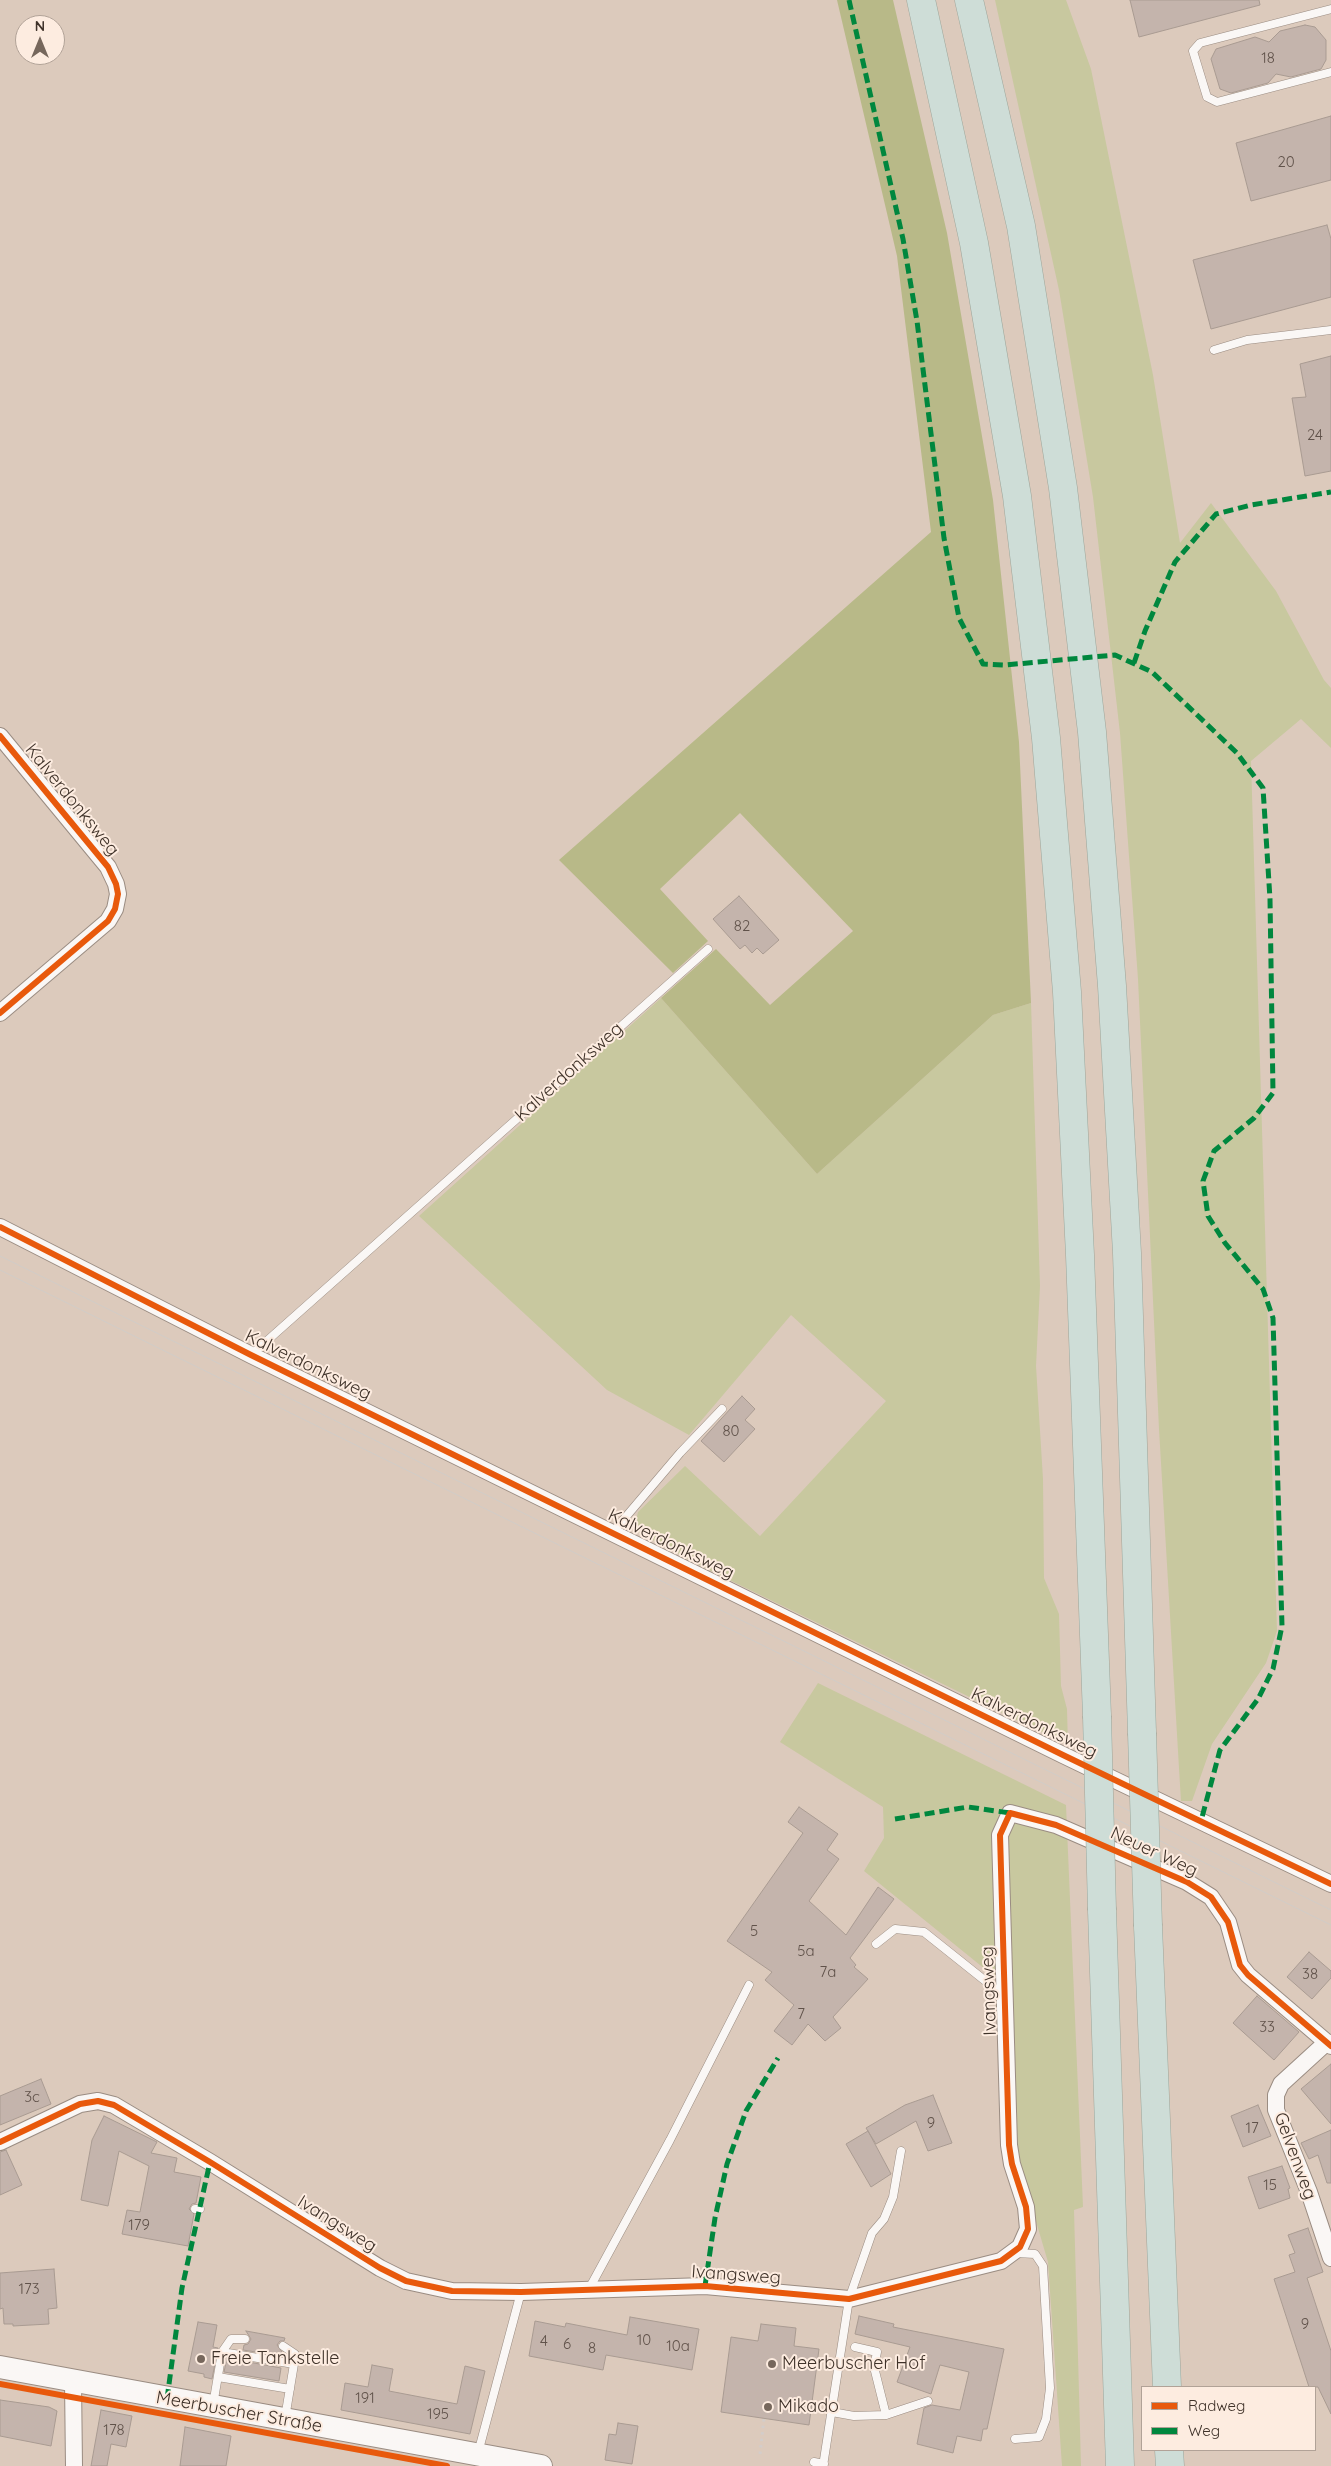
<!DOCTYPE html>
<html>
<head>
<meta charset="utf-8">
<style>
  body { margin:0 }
  #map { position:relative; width:1331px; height:2466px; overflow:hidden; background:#dccabc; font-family:Quicksand,sans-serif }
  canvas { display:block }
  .legend { position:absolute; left:1141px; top:2386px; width:175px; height:65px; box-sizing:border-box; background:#fdece0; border:1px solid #b1a297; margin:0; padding:6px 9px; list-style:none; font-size:15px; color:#3f3229 }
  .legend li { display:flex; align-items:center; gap:10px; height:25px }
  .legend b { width:25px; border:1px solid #b1a297 }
  .north { position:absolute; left:15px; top:15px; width:50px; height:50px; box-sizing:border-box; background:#fdece0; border:1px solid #b1a297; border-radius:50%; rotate:0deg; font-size:14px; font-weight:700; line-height:20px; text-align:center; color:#3f3229 }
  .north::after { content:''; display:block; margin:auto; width:18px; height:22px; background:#76675c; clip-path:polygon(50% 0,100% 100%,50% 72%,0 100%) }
</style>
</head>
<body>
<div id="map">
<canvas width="1331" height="2466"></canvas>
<ul class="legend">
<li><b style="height:6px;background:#e8590c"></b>Radweg</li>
<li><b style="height:6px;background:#00873e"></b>Weg</li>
</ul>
<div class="north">N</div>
</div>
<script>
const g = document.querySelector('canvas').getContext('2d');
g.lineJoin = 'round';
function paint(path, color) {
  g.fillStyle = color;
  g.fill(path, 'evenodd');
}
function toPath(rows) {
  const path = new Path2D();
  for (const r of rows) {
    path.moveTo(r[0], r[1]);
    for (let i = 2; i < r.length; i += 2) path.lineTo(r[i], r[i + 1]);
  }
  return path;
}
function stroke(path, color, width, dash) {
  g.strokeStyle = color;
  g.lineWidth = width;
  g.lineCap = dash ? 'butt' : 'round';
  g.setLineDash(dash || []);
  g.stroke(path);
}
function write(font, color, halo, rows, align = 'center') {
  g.font = font + ' Quicksand,sans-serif';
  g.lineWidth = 4;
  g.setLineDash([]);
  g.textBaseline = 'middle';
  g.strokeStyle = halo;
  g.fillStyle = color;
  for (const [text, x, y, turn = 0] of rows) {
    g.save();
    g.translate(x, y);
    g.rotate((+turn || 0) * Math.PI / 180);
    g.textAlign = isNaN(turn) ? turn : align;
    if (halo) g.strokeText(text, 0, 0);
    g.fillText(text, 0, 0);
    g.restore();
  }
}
paint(toPath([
  [995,0,1066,0,1091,69,1153,375,1180,543,1211,503,1276,591,1324,680,1331,688,1331,748,1301,719,1251,761,1277,1631,1266,1663,1212,1744,1192,1801,1181,1801,1180,1785,1159,1429,1138,979,1120,733,1093,497,1059,290],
  [661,998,817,1174,993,1015,1031,1003,1040,1286,1036,1366,1043,1479,1044,1578,1059,1614,1061,1686,1067,1709,1068,1745,711,1571,634,1530,638,1512,685,1466,760,1536,886,1401,791,1315,689,1435,607,1390,419,1216],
  [818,1683,1066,1805,1083,2207,1074,2210,1081,2466,1062,2466,1048,2262,1014,2147,1012,1991,864,1871,884,1838,883,1807,780,1742]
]), '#c8c89f');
paint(toPath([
  [837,0,893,0,947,233,993,500,1019,742,1031,1003,993,1015,817,1174,661,998,716,949,770,1005,853,931,740,813,660,889,708,941,673,973,559,860,931,532,897,256]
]), '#b8b988');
const building = toPath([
  [1130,0,1259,0,1260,5,1139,37,1130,0],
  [1305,25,1315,27,1326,40,1326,60,1321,69,1291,77,1276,74,1268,83,1231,93,1220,89,1211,59,1216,49,1255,37,1269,42,1280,31,1305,25],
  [1331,116,1331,180,1251,201,1236,143,1331,116],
  [1327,225,1331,239,1331,297,1211,329,1193,260,1327,225],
  [1331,356,1331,471,1305,476,1292,398,1306,397,1300,364,1331,356],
  [739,896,779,940,763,954,757,948,752,953,745,945,740,949,713,919,739,896],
  [742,1396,755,1409,745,1420,755,1429,724,1462,701,1441,742,1396],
  [799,1807,838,1834,827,1850,839,1859,809,1901,846,1935,878,1887,894,1899,850,1958,856,1965,854,1967,868,1979,833,2017,841,2028,825,2041,808,2024,792,2045,774,2031,794,2005,765,1980,772,1972,727,1941,803,1833,788,1822,799,1807],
  [1309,1952,1331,1971,1331,1978,1312,1999,1287,1977,1309,1952],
  [1257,1996,1299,2032,1274,2060,1233,2023,1257,1996],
  [1331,2064,1331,2124,1301,2089,1331,2064],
  [41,2079,51,2104,0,2125,0,2096,41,2079],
  [933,2095,952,2143,928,2151,916,2121,876,2144,866,2128,905,2105,933,2095],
  [1258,2105,1271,2136,1243,2147,1231,2116,1258,2105],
  [104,2116,157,2142,151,2153,177,2158,174,2172,201,2177,196,2203,192,2204,189,2209,194,2214,188,2246,122,2234,127,2210,140,2212,149,2166,119,2151,108,2206,81,2200,92,2140,104,2116],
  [1331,2130,1331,2183,1327,2183,1318,2155,1309,2159,1301,2143,1331,2130],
  [868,2131,891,2174,871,2187,846,2144,868,2131],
  [6,2150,22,2185,0,2195,0,2152,6,2150],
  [1282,2166,1290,2188,1288,2189,1290,2198,1259,2209,1248,2177,1282,2166],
  [1308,2228,1323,2272,1307,2278,1331,2351,1331,2414,1318,2387,1309,2387,1274,2279,1295,2272,1289,2255,1295,2253,1288,2235,1308,2228],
  [54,2269,57,2308,48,2309,49,2324,13,2326,13,2324,4,2324,3,2308,0,2309,0,2273,54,2269],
  [859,2316,894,2324,893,2327,1004,2349,987,2429,983,2429,981,2441,957,2436,953,2453,917,2444,924,2408,932,2405,960,2410,969,2372,940,2365,931,2394,897,2382,910,2347,855,2334,859,2316],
  [630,2317,699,2329,692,2370,606,2355,603,2370,529,2356,535,2321,565,2327,566,2323,627,2335,630,2317],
  [198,2322,217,2325,213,2347,218,2348,212,2379,204,2377,204,2374,188,2371,198,2322],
  [761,2324,796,2328,794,2346,819,2349,809,2425,721,2412,731,2337,758,2341,761,2324],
  [246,2331,285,2338,284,2341,280,2341,277,2345,282,2352,281,2356,243,2350,244,2345,248,2344,251,2339,246,2331],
  [227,2358,281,2368,279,2381,224,2372,227,2358],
  [372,2365,393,2369,389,2391,457,2404,465,2366,485,2371,470,2434,341,2410,345,2383,368,2387,372,2365],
  [0,2400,49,2407,57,2411,51,2446,0,2436,0,2400],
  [101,2410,132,2416,126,2447,111,2444,107,2466,91,2466,101,2410],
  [618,2423,638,2426,632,2464,605,2460,609,2434,616,2435,618,2423],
  [185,2427,231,2436,226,2466,180,2466,185,2427]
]);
paint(building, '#c4b4ac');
stroke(building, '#a99b92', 1);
const lane = toPath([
  [1331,9,1200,43,1193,51,1207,97,1217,102,1331,72],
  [1214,350,1247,340,1331,330],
  [251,1355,708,949],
  [613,1532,680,1453,722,1409],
  [876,1944,895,1929,924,1932,1003,1995],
  [195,2209,200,2209],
  [589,2289,670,2140,749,1985],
  [283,2346,295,2354,294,2364],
  [855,2347,877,2352,874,2367,886,2415],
  [222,2352,231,2339,245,2339],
  [218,2377,290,2389],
  [213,2405,222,2352,294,2364,285,2418],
  [832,2412,854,2416,886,2415,928,2401],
  [1015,2439,1039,2437,1046,2419,1050,2388,1043,2266,1035,2254,1016,2253],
  [478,2453,521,2292],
  [814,2462,824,2464],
  [823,2466,849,2299,872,2233,884,2219,893,2197,901,2151]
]);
const street = toPath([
  [0,736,108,867,116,884,118,894,115,909,108,921,0,1013],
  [0,1227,251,1355,1063,1755,1331,1884],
  [1327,2042,1281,2084,1276,2095,1276,2110,1309,2192,1331,2258],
  [0,2142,80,2104,98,2101,114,2105,210,2162,380,2268,406,2281,452,2291,521,2292,705,2286,849,2299,1001,2261,1020,2247,1028,2229,1026,2207,1012,2164,1009,2145,1000,1835,1010,1813,1056,1825,1187,1882,1211,1897,1228,1922,1240,1965,1248,1975,1331,2046],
  [73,2381,74,2466]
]);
const secondary = toPath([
  [0,2367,541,2466]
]);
const highway = toPath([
  [921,0,974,243,1017,496,1046,738,1067,992,1080,1255,1097,1716],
  [969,0,1021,226,1063,488,1092,732,1112,986,1127,1253,1142,1733],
  [1102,1910,1120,2466],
  [1148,1926,1167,2387],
  [1169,2450,1170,2466]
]);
stroke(lane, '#9a8c82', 9);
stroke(street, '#9a8c82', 18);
stroke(secondary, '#9a8c82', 24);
stroke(highway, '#9ca59a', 29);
stroke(toPath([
  [760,2454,764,2418]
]), '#d3cdca', 3, [2.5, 4]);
stroke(lane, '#faf7f5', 8);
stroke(street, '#faf7f5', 16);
stroke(secondary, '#faf7f5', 22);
stroke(highway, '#ceddd7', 28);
stroke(toPath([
  [0,1256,1331,1910],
  [0,1270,1331,1925]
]), '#d1ccc7', 1);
const highwayBridge = toPath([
  [1097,1716,1102,1910],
  [1142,1733,1148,1926]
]);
stroke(highwayBridge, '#9ca59a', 29, []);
stroke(highwayBridge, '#ceddd7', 28);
stroke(toPath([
  [849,0,903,239,917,321,944,538,959,618,983,664,1005,665,1115,655,1152,672,1237,753,1263,788,1270,899,1273,1093,1254,1118,1214,1151,1203,1181,1208,1216,1225,1243,1263,1289,1273,1318,1282,1626,1273,1669,1258,1699,1220,1750,1201,1821],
  [1134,663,1145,631,1175,562,1216,514,1251,505,1331,492],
  [895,1819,968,1807,1010,1813],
  [705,2286,715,2218,727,2164,746,2111,778,2058],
  [167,2399,182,2288,210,2162]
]), '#00873e', 5, [10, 5]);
stroke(toPath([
  [0,736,108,867,116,884,118,894,115,909,108,921,0,1013],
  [0,1227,251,1355,1063,1755,1331,1884],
  [0,2142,80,2104,98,2101,114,2105,210,2162,380,2268,406,2281,452,2291,521,2292,705,2286,849,2299,1001,2261,1020,2247,1028,2229,1026,2207,1012,2164,1009,2145,1000,1835,1010,1813,1056,1825,1187,1882,1211,1897,1228,1922,1240,1965,1248,1975,1331,2046],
  [0,2384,447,2466]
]), '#e8590c', 6);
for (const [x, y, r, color] of [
  [201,2359,5,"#76675c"],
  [772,2364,5,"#76675c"],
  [768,2407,5,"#76675c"]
]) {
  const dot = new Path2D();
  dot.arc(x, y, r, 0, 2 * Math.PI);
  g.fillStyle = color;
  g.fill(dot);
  stroke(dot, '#fdece0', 2);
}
write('15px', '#60524a', null, [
  ["18",1268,58],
  ["20",1286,162],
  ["24",1315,435],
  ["82",742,926],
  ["80",731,1431],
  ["5",754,1931],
  ["5a",806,1951],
  ["7a",828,1972],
  ["38",1310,1974],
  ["7",801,2014],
  ["33",1267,2027],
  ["3c",32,2097],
  ["9",931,2123],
  ["17",1252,2128],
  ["15",1270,2185],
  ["179",139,2225],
  ["173",29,2289],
  ["9",1305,2324],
  ["10",644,2340],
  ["4",544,2341],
  ["6",567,2344],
  ["10a",678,2346],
  ["8",592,2348],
  ["191",365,2398],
  ["195",438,2414],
  ["178",114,2430]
]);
write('18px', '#3f3229', '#fdece0', [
  ["Kalverdonksweg",72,800,51],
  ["Kalverdonksweg",569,1072,-42],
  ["Kalverdonksweg",308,1365,26],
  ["Kalverdonksweg",671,1544,26],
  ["Kalverdonksweg",1034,1723,26],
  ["Neuer Weg",1154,1852,25],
  ["Ivangsweg",989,1991,-92],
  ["Gelvenweg",1295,2156,70],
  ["Ivangsweg",337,2224,32],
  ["Ivangsweg",736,2275,4],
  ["Meerbuscher Straße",239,2412,10]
]);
write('18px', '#3f3229', '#fdece0', [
  ["Freie Tankstelle",211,2359],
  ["Meerbuscher Hof",782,2364],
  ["Mikado",778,2407]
], 'left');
</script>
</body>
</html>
